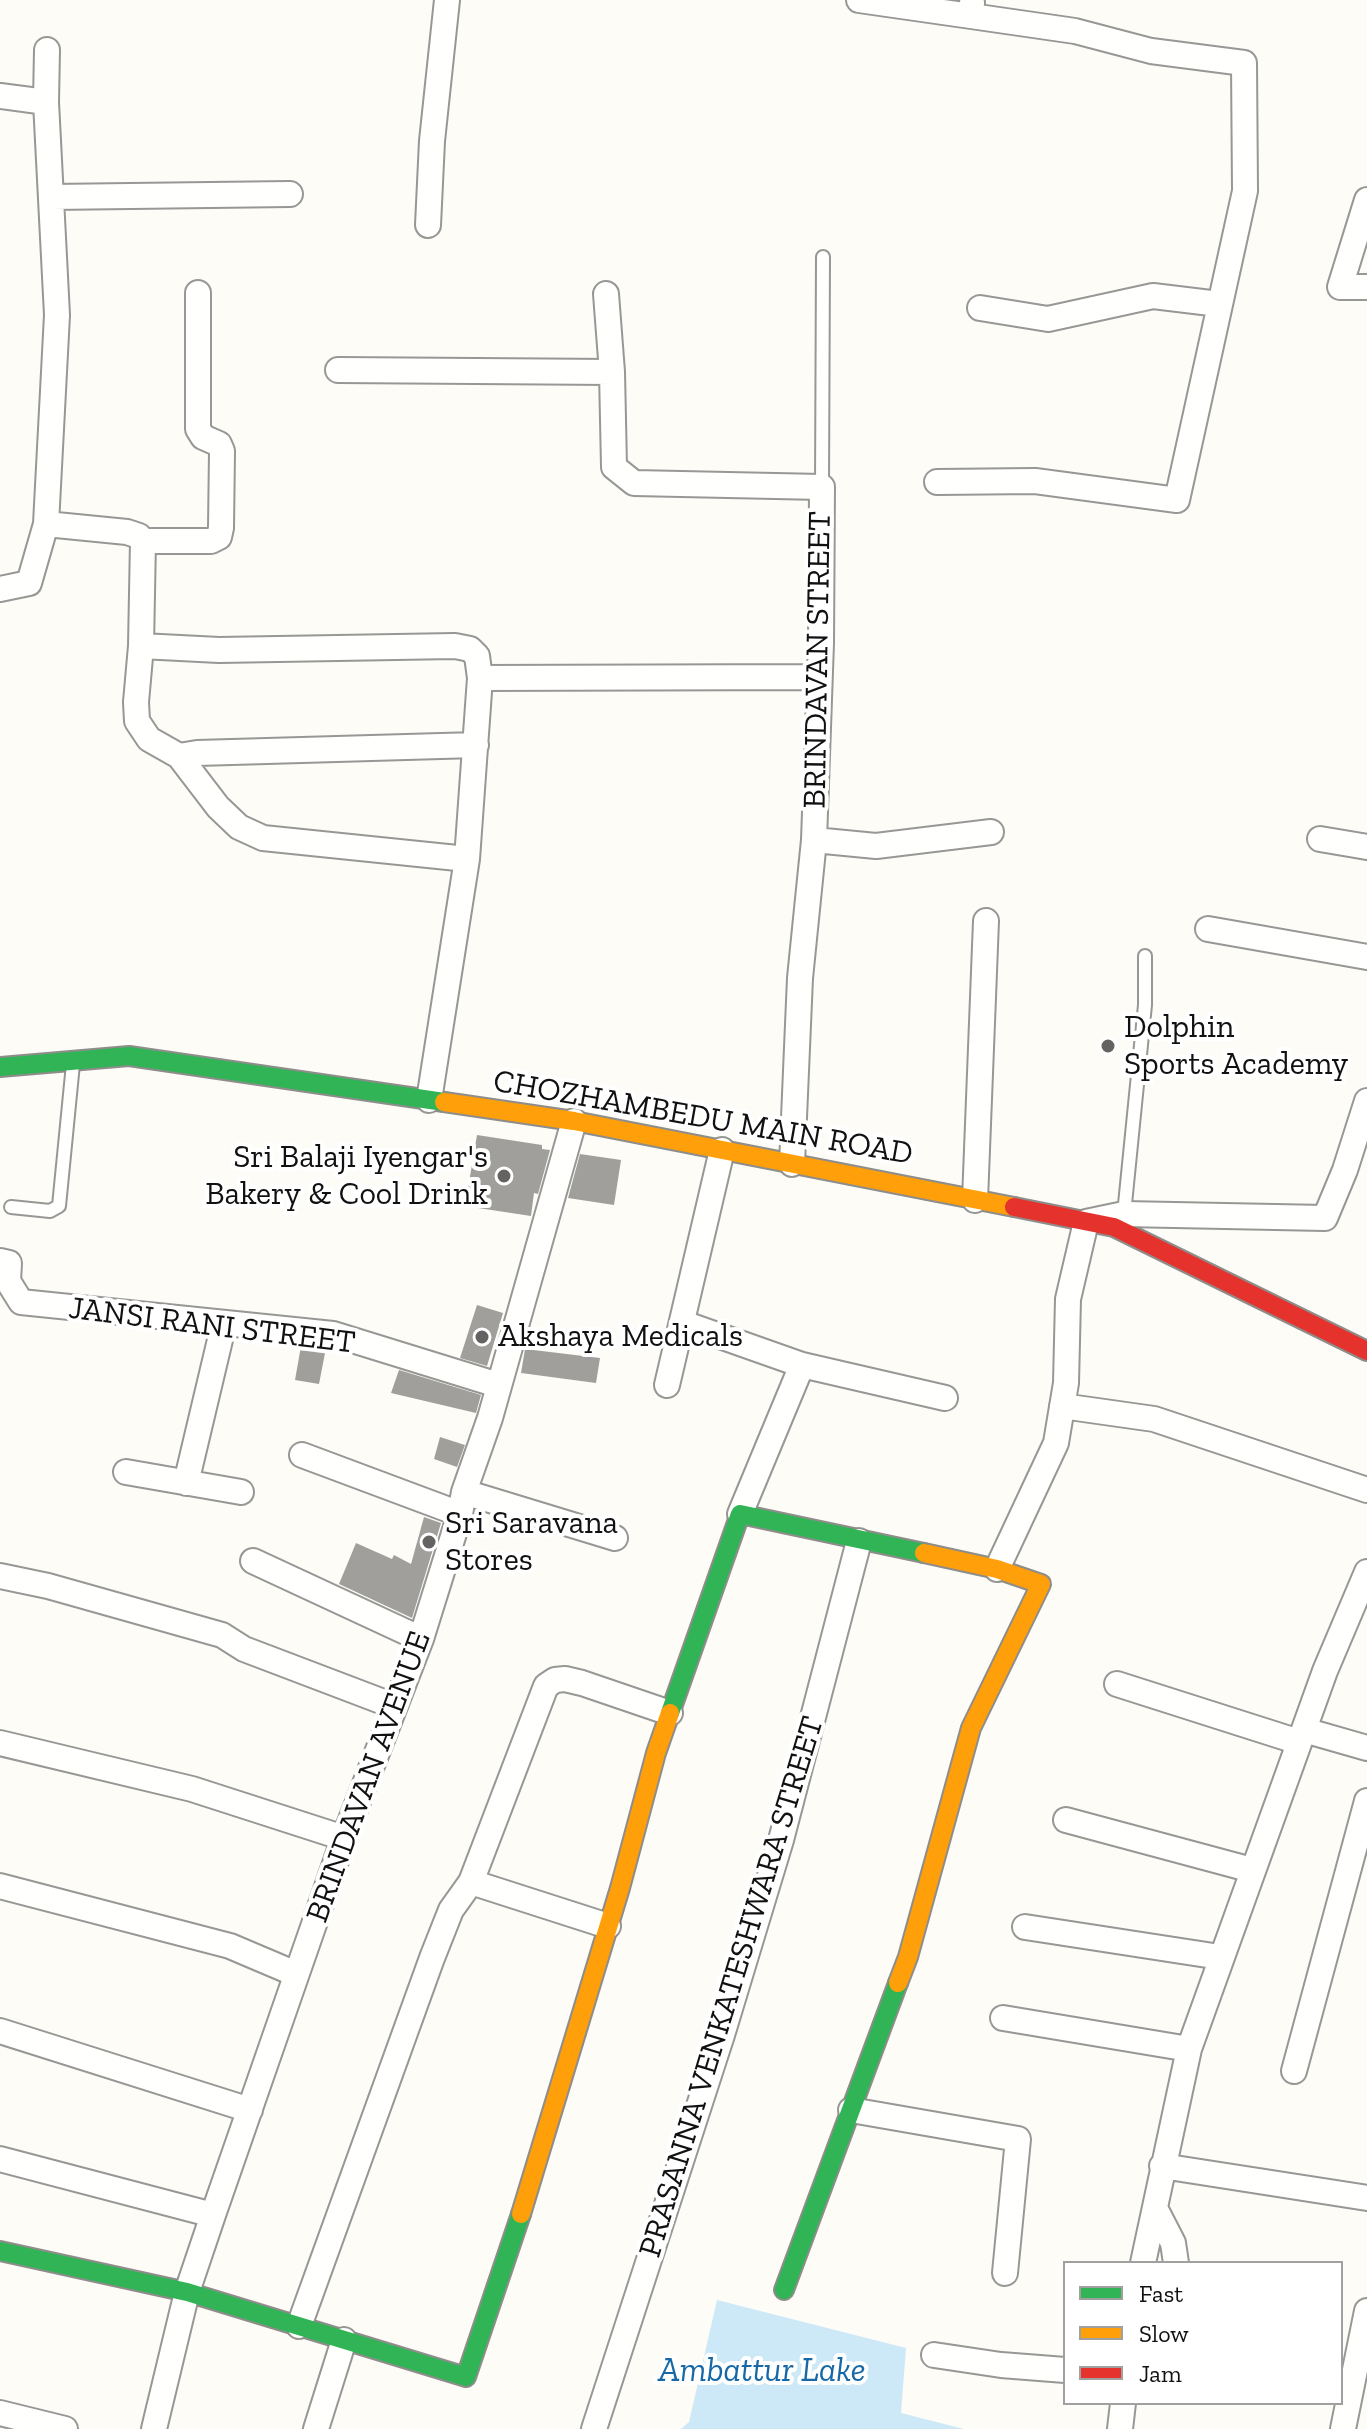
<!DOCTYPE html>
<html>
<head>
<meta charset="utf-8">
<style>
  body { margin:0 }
  #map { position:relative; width:1367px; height:2429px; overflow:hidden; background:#fdfcf7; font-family:"Zilla Slab",serif }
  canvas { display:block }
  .legend { position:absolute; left:1063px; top:2261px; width:280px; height:144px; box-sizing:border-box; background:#fff; border:2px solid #a0a0a0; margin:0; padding:10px 14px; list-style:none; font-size:24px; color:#111 }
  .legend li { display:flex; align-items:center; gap:16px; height:40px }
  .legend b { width:40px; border:2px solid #a0a0a0 }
</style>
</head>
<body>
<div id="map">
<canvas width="1367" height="2429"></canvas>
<ul class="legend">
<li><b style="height:10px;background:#30b455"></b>Fast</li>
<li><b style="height:10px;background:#ff9f0a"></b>Slow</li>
<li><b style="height:10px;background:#e5322d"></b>Jam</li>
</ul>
</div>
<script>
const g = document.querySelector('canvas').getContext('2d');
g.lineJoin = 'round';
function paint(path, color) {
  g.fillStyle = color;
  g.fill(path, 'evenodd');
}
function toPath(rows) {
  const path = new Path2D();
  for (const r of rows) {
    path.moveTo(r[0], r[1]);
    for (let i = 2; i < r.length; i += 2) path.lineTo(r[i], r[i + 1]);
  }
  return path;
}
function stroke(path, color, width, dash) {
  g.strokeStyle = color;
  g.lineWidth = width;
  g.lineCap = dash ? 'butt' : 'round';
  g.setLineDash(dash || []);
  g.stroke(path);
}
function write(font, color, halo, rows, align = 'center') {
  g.font = font + ' "Zilla Slab",serif';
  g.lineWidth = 8;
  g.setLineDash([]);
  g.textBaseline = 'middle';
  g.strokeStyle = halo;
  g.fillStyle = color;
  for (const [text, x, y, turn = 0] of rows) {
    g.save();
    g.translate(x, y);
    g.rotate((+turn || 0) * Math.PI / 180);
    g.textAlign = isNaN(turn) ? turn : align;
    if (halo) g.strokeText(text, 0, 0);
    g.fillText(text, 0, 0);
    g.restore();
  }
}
paint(toPath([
  [717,2300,906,2348,901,2413,964,2429,681,2429,689,2422]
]), '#cde8f7');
paint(toPath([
  [477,1135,542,1145,542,1149,550,1150,538,1194,534,1193,531,1216,465,1206],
  [580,1154,621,1160,614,1205,568,1198],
  [477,1305,503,1313,487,1366,460,1358],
  [301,1346,326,1348,319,1384,295,1380],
  [525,1349,600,1358,596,1383,521,1373],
  [399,1370,481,1395,476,1413,391,1393],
  [440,1437,465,1445,457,1467,434,1459],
  [424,1517,441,1523,412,1618,339,1584,356,1543,392,1559,394,1555,411,1564]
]), '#a19f9c');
const lane = toPath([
  [822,487,823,257],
  [11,1207,50,1211,59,1206,73,1064],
  [1124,1214,1145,1005,1145,956]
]);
const street = toPath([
  [859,0,971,16,972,3],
  [0,96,46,102],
  [51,197,290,194],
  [1367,200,1340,287,1367,287],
  [428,225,432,141,447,0],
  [606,294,612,372],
  [980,308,1048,319,1153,296,1219,304],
  [338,370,612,372,614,467,634,483,822,487,821,643,814,840],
  [937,482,1035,481,1177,500,1245,191,1244,63,1151,51,1075,31,971,16],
  [46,524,127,532,139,536,143,541,141,646,136,702,137,721,149,739,179,756,218,807,239,827,263,838,467,859],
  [143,541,211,541,219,537,221,528,222,451,219,444,203,437,198,429,198,293],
  [0,589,29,583,46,524,57,315,46,102,47,50],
  [141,646,219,650,455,646,470,649,477,656,480,678,467,859,429,1100],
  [480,678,818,677],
  [179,756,197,753,476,745],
  [1320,839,1367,847],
  [1208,929,1367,957],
  [792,1164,800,978,814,840,876,846,991,832],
  [975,1200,986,921],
  [0,1261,9,1263,8,1281,21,1302,333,1334,498,1385],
  [683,1323,802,1365,945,1398],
  [667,1385,722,1150],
  [1062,1406,1154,1419,1367,1490],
  [302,1455,460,1514],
  [126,1472,241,1492],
  [186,1483,224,1323],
  [464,1492,615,1538],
  [740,1514,802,1365],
  [253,1561,421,1639],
  [997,1569,1056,1443,1066,1383,1068,1299,1086,1222,1124,1214,1325,1218,1345,1170,1367,1101],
  [0,1576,48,1586,222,1635,244,1649,394,1706],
  [1117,1684,1299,1742],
  [1304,1730,1367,1748],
  [0,1743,192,1789,344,1838],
  [1066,1820,1252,1870],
  [471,1882,608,1926],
  [0,1886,230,1946,296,1974],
  [1025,1927,1220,1957],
  [1003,2018,1189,2049],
  [0,2031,250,2110],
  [1294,2071,1367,1801],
  [851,2110,1018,2139,1005,2273],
  [0,2159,213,2215],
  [1162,2166,1367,2198],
  [1155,2208,1173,2243,1176,2263],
  [1143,2263,1189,2049,1325,1671,1367,1572],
  [299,2326,432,1958,451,1910,471,1882,546,1686,555,1680,565,1679,582,1683,670,1713],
  [934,2355,1001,2365,1065,2370],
  [0,2413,65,2429],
  [154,2429,187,2292,213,2215,344,1838,421,1639,460,1514,464,1492,490,1418,574,1121],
  [316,2429,344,2340],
  [594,2429,722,2035,781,1840,859,1541],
  [1120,2429,1123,2403],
  [1343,2429,1367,2311]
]);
const fast = toPath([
  [0,1067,129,1056,444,1102],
  [670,1713,740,1514,924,1553],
  [0,2251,187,2292,466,2377,521,2214],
  [784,2290,898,1983]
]);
const slow = toPath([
  [444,1102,574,1121,1014,1207],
  [898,1983,908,1957,971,1728,1041,1584,997,1569,924,1553],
  [521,2214,620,1888,656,1753,670,1713]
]);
const jam = toPath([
  [1014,1207,1114,1227,1367,1351]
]);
stroke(lane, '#979795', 16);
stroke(street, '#979795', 28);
stroke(fast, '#8e8d8b', 22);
stroke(slow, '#8e8d8b', 22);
stroke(jam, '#8e8d8b', 22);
stroke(lane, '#fffffe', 12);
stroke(street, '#fffffe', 24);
stroke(fast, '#30b455', 18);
stroke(slow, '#ff9f0a', 18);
stroke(jam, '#e5322d', 18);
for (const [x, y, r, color] of [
  [1108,1046,8,"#646362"],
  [504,1176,8,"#646362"],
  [482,1337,8,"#646362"],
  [429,1542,8,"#646362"]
]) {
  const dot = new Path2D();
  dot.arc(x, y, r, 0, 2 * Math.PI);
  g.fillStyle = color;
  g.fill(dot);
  stroke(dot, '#fff', 3);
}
write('32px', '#111', '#fff', [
  ["BRINDAVAN STREET",818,660,-89],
  ["CHOZHAMBEDU MAIN ROAD",703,1118,10],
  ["JANSI RANI STREET",212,1326,7],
  ["BRINDAVAN AVENUE",369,1777,-70],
  ["PRASANNA VENKATESHWARA STREET",732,1987,-73]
]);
write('32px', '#111', '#fff', [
  ["Dolphin",1124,1028],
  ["Sports Academy",1124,1065],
  ["Sri Balaji Iyengar's",488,1158,"right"],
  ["Bakery & Cool Drink",488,1195,"right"],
  ["Akshaya Medicals",498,1337],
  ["Sri Saravana",445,1524],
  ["Stores",445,1561]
], 'left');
write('italic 34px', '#1768a6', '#fff', [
  ["Ambattur Lake",762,2371]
]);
</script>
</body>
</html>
